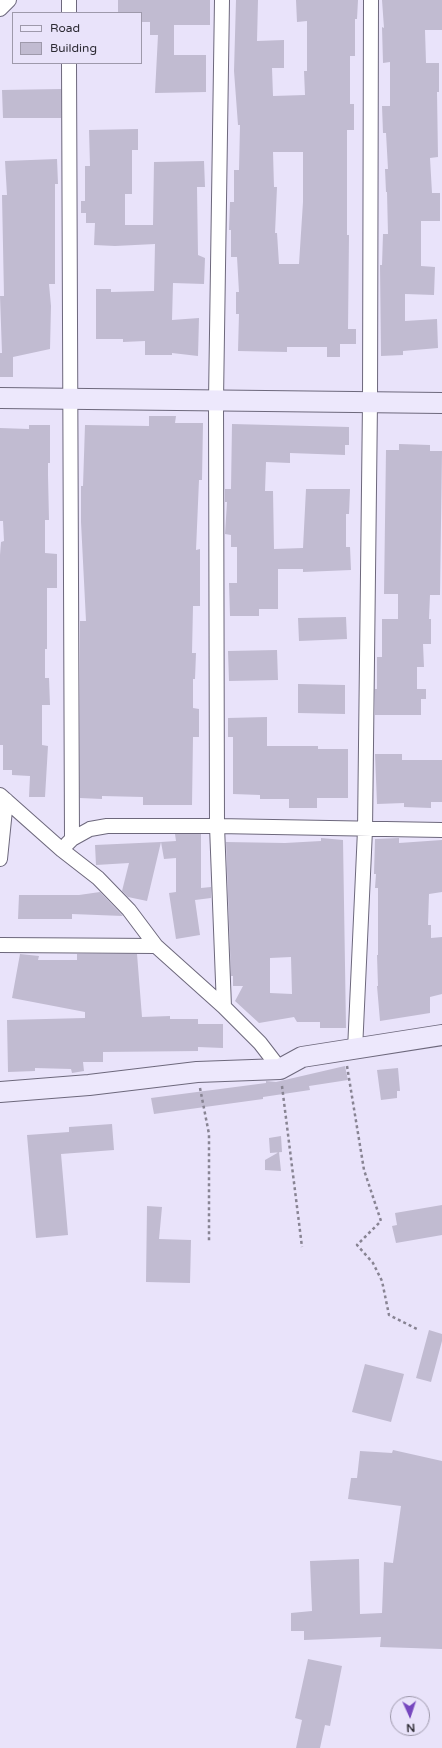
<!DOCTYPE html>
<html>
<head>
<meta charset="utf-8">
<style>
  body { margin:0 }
  #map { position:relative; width:442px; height:1748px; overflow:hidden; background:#e9e3fa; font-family:"Varela Round",sans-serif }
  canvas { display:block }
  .legend { position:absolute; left:12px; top:12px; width:130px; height:52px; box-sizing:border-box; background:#e9e3fa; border:1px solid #9e99ab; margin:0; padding:5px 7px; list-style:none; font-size:12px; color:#2d2b34 }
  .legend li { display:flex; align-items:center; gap:8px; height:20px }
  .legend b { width:20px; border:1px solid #9e99ab }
  .north { position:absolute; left:390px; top:1696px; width:40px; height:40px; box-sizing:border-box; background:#e9e3fa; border:1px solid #9e99ab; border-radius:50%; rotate:177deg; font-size:11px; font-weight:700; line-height:16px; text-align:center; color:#2d2b34 }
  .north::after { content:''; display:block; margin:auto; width:14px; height:18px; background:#7647bf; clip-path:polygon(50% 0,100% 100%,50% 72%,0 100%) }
</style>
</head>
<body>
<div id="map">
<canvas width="442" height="1748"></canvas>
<ul class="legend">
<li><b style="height:5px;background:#ede8fc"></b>Road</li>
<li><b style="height:11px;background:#c1bbd1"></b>Building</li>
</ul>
<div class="north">N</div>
</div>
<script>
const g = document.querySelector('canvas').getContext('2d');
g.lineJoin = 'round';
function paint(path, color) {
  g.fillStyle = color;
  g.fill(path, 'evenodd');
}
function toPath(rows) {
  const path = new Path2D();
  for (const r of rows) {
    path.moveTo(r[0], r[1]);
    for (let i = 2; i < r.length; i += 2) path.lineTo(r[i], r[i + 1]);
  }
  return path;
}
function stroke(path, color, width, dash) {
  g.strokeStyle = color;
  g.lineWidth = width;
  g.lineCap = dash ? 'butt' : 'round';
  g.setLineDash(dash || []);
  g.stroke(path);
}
paint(toPath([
  [118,0,210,0,210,25,174,25,174,55,206,55,206,92,155,93,158,35,150,35,150,22,141,22,141,13,118,13],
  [236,0,258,0,257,41,284,40,284,68,272,68,273,96,305,95,304,71,307,71,307,21,297,22,296,0,358,0,357,19,355,19,355,56,350,56,350,104,354,104,354,130,347,130,347,235,349,235,348,329,356,329,356,344,340,344,340,357,327,357,327,347,287,347,287,352,238,351,239,314,236,314,236,292,239,292,237,257,231,257,231,230,229,230,230,202,234,202,234,170,239,170,240,125,238,125,234,71],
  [273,152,303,152,303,202,299,264,279,264,277,233,275,233,277,187,274,187],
  [382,0,442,0,442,30,425,30,426,63,439,63,439,92,437,92,438,157,430,158,432,193,440,193,440,221,421,221,421,266,435,267,434,295,405,294,405,321,437,319,438,348,403,351,403,355,381,356,380,265,382,265,383,234,388,234,387,192,386,192,385,169,388,169,386,133,383,133,382,106,390,106,390,62,383,63,382,27,384,28],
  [61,89,61,118,3,118,2,90],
  [138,129,138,150,132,150,132,194,125,194,125,225,153,225,154,162,204,161,205,187,197,187,198,255,205,258,204,284,173,283,172,320,199,318,198,356,172,353,172,355,145,355,145,341,123,342,123,339,96,339,96,289,111,289,111,292,154,291,155,244,115,246,94,245,95,223,86,223,86,213,81,213,81,201,85,201,85,166,90,166,89,130],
  [57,159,58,184,55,184,55,284,49,284,51,306,50,349,13,357,13,377,0,377,0,353,2,353,0,296,4,296,2,195,7,195,5,161],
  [149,416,176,416,175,423,203,423,202,480,199,480,196,550,200,549,200,606,193,606,192,653,196,653,195,679,193,679,193,708,199,709,199,737,193,737,192,805,143,805,143,797,102,796,102,799,80,798,80,621,86,621,81,522,81,486,83,486,85,425,149,426],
  [232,424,349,427,349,445,345,445,345,455,290,453,290,463,266,462,265,491,273,491,274,549,303,548,306,489,350,489,349,514,346,514,346,547,350,547,351,570,303,572,303,569,278,569,278,609,259,609,259,616,230,616,229,583,237,583,237,547,231,547,231,535,225,534,227,502,225,502,225,489,231,489],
  [29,425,50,425,50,463,48,463,48,475,49,520,45,520,45,553,57,554,57,588,47,588,47,649,45,649,45,678,49,678,50,705,42,705,42,745,48,746,45,797,29,797,30,776,12,775,12,770,3,770,3,745,0,745,0,555,1,542,4,541,3,521,0,521,0,428,29,429],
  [399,444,430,445,430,451,442,451,440,595,430,595,429,619,431,619,431,644,423,644,424,667,417,667,417,689,426,689,426,699,421,699,421,715,375,715,375,689,377,689,377,657,382,657,382,619,398,619,398,594,384,594,386,450,399,450],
  [346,617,347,639,299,641,298,618],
  [277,650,278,680,229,681,228,651],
  [298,684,345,685,345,714,298,713],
  [267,717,267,746,318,746,318,749,348,749,348,798,317,798,317,808,289,808,289,799,260,799,260,795,233,794,233,737,228,737,228,718],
  [375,754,402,754,402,760,442,760,442,802,431,802,431,808,404,807,404,803,377,804],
  [175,834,201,834,201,888,211,887,211,898,195,900,200,935,176,939,169,893,176,892,176,858,164,859,161,842,176,841],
  [321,838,343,840,346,1028,320,1028,320,1022,297,1022,294,1017,259,1023,235,1001,243,986,233,986,233,976,231,976,226,842,285,843,321,841],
  [291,957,292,994,270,993,270,958],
  [399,838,399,843,442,840,442,892,429,894,428,925,431,925,431,938,442,937,442,994,430,997,430,1013,380,1021,377,986,378,986,377,955,378,955,378,888,375,888,376,874,374,874,375,839],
  [161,842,147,901,128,897,122,891,129,863,96,865,95,845],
  [100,892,123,916,72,914,72,919,18,919,19,895,79,895],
  [20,954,39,956,38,960,77,960,77,954,137,954,142,1017,170,1016,170,1019,198,1019,198,1024,223,1024,223,1048,198,1047,198,1051,103,1052,103,1062,83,1062,84,1071,72,1073,71,1069,35,1068,35,1071,8,1072,7,1020,85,1018,85,1012,12,998],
  [345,1066,348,1080,309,1086,310,1090,263,1097,263,1099,154,1114,151,1098,266,1083,266,1081,276,1082],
  [398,1068,400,1091,397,1091,397,1098,381,1100,377,1070],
  [112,1124,114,1150,61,1154,68,1235,36,1238,27,1135,69,1132,69,1127],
  [281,1136,282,1152,270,1153,269,1138],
  [279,1152,281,1171,265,1170,265,1160],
  [442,1205,442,1235,396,1243,392,1226,397,1225,395,1213],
  [147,1206,162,1207,159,1239,191,1240,190,1283,146,1282],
  [429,1330,442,1334,442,1341,431,1382,416,1378],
  [365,1364,404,1374,391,1422,352,1412],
  [393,1450,442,1461,442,1649,380,1647,381,1637,304,1640,304,1631,291,1631,291,1613,312,1611,310,1561,359,1559,360,1614,382,1613,384,1562,393,1563,401,1506,348,1499,351,1478,357,1478,360,1451,392,1453],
  [308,1659,342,1666,330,1726,325,1725,320,1748,296,1748,302,1720,295,1718]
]), '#c1bbd1');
const street = toPath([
  [69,0,69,13],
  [222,0,216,400,217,826,224,1007],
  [0,9,9,0],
  [69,63,72,839],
  [0,795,62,850,98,878,129,910,156,946,224,1007,260,1043,280,1069],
  [67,844,72,839,90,829,107,826,217,826,442,830],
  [0,859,6,800],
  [0,945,156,946],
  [355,1050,365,830,370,402,371,0]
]);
const secondary = toPath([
  [0,398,442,403],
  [0,1092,89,1085,197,1072,280,1069,302,1057,442,1035]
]);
stroke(street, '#6d687c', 16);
stroke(secondary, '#6d687c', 22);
stroke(toPath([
  [347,1066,364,1170,381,1221,357,1245,373,1263,382,1281,389,1315,417,1329],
  [282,1086,302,1247],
  [200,1088,209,1134,209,1243]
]), '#888493', 2.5, [3, 3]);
stroke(street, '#fff', 14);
stroke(secondary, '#ede8fc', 20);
</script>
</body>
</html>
